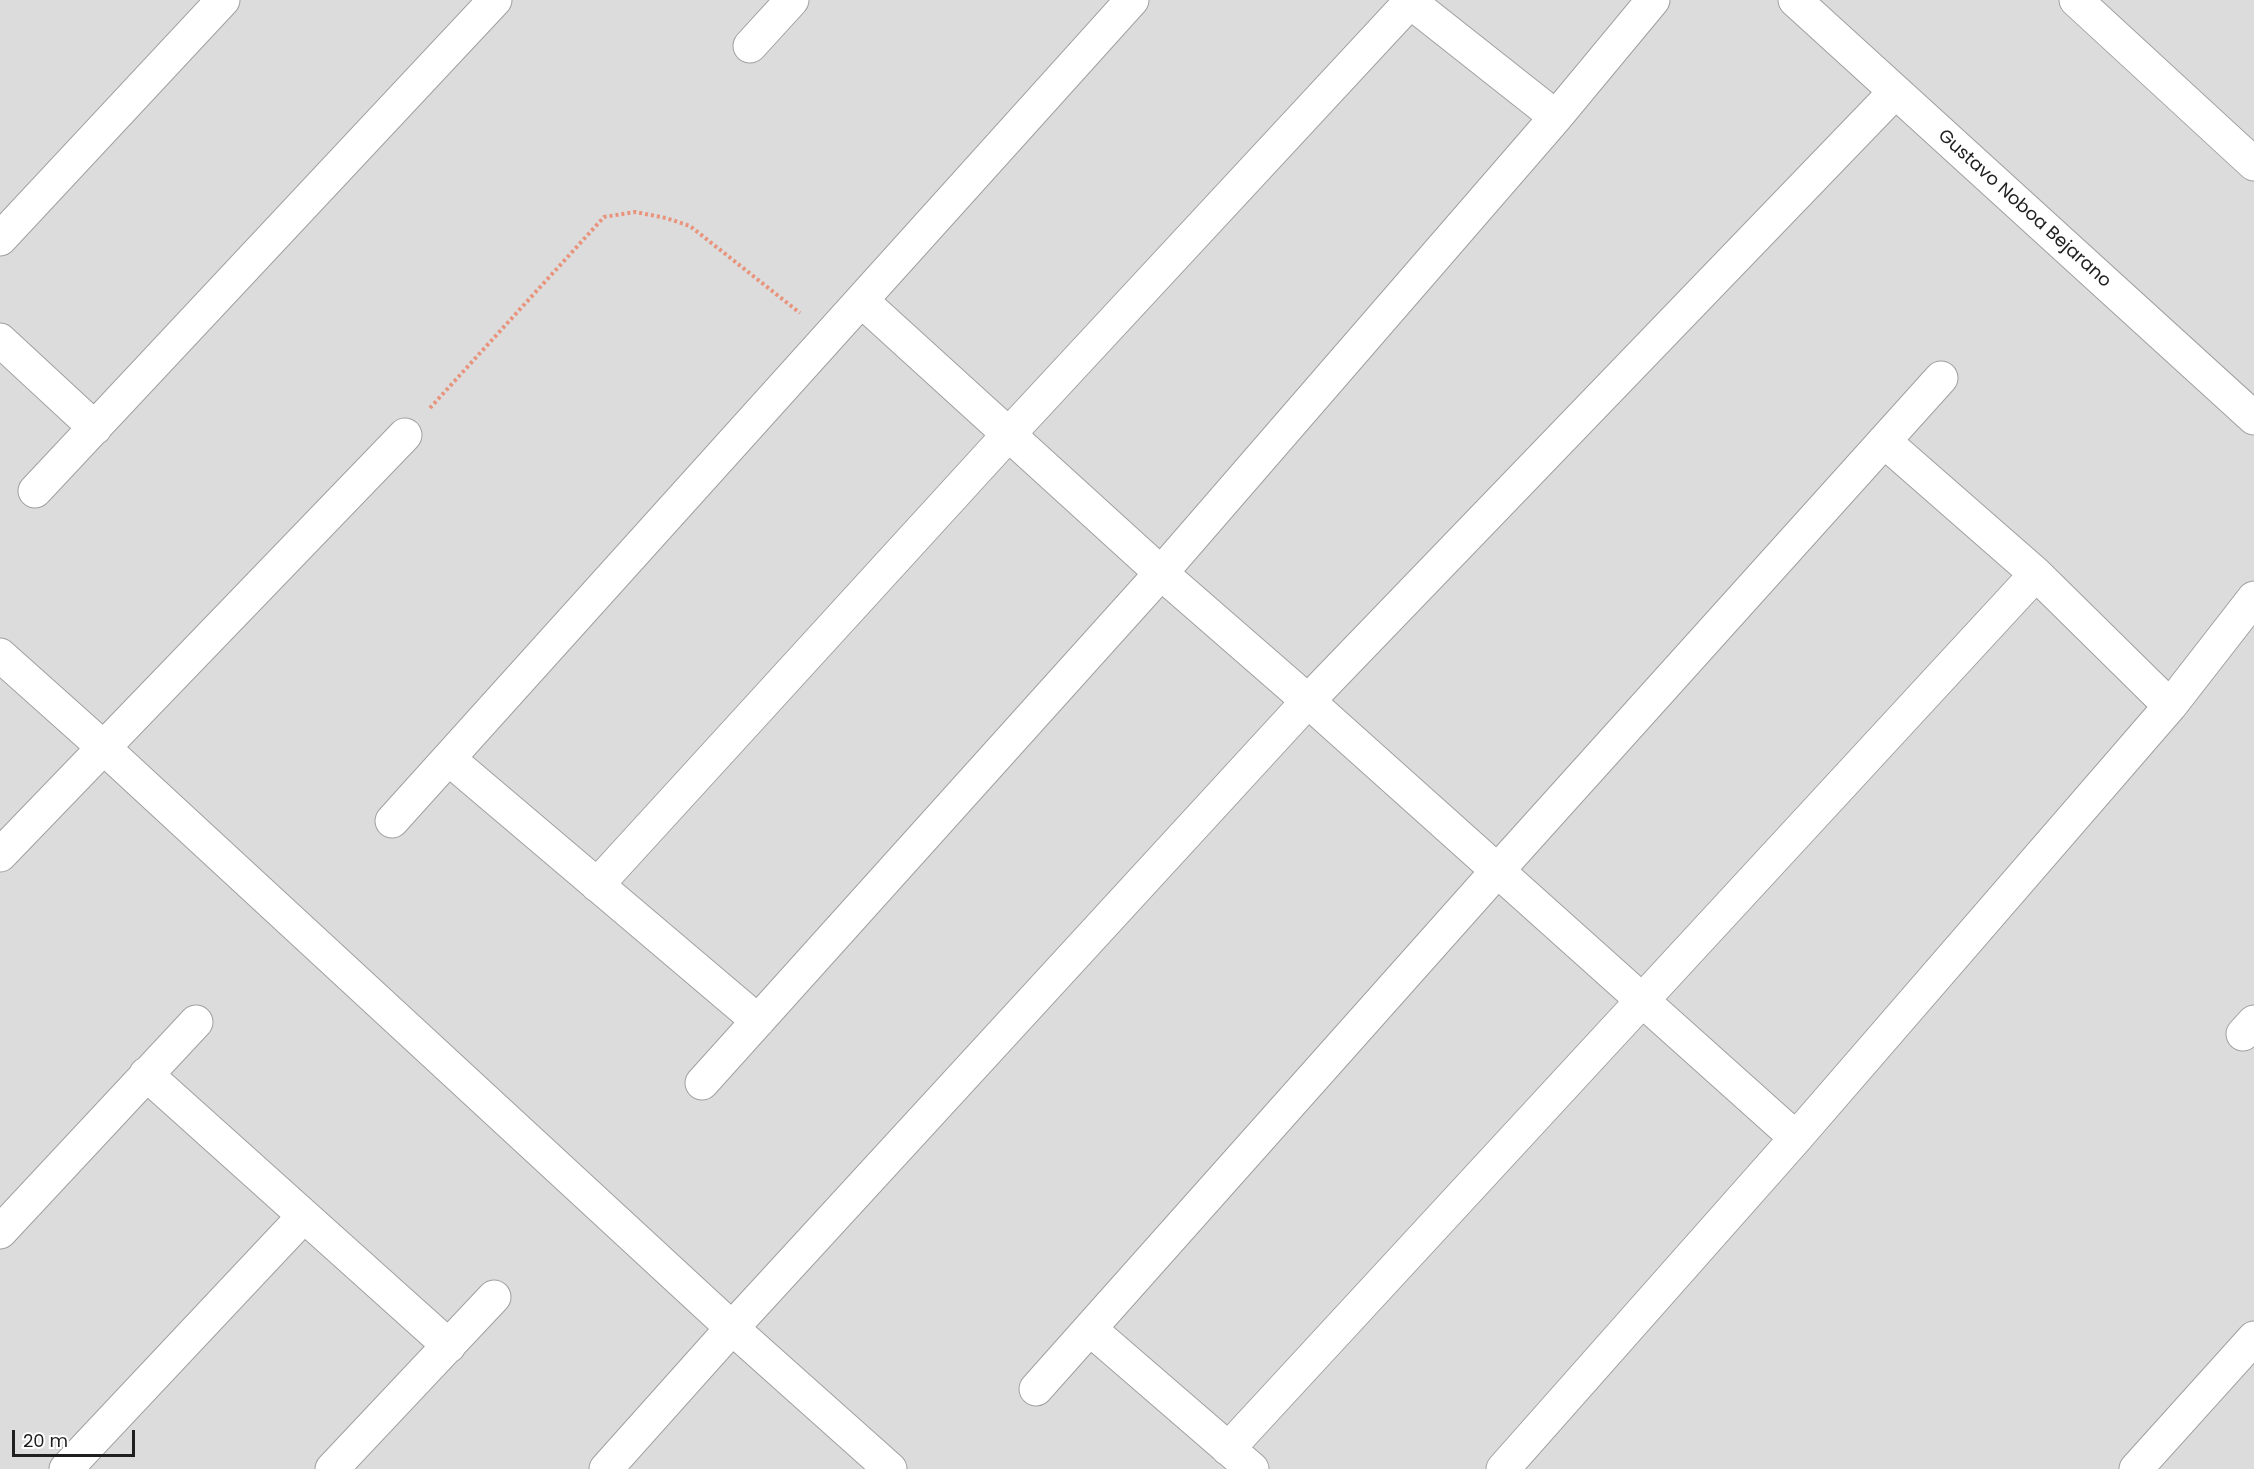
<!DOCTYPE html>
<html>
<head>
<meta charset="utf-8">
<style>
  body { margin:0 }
  #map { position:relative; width:2254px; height:1469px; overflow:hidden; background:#eeece6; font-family:Poppins,sans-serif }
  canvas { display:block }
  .scale { position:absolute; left:12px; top:1430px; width:123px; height:27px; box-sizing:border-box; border:3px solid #1f1f1f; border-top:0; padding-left:8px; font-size:18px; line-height:21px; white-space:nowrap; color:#1f1f1f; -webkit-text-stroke:4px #fff; paint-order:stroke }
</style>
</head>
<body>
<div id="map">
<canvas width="2254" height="1469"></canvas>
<div class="scale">20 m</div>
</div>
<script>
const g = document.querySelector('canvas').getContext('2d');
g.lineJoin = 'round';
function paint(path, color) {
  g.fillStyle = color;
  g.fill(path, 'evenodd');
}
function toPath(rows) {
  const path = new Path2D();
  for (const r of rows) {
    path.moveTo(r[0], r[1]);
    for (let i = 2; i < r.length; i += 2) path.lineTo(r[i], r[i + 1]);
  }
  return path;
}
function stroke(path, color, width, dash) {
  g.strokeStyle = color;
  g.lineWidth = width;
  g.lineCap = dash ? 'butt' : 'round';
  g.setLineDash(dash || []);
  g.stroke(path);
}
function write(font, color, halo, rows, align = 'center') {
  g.font = font + ' Poppins,sans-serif';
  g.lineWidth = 4.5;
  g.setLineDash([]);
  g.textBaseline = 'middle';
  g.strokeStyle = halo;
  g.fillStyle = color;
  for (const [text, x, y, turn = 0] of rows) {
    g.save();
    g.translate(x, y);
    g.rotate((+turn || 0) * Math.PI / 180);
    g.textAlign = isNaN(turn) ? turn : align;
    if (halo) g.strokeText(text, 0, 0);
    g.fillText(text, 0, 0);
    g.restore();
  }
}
paint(toPath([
  [0,0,2254,0,2254,1469,0,1469]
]), '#dddcdc');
const minor = toPath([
  [1408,0,1556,117],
  [750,46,792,0],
  [0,239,223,0],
  [862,301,1161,573,1308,701,1796,1138],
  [0,340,95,428],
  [1884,441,2036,574,2170,706],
  [35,491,495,0],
  [0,655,104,748,732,1328,890,1469],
  [449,759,758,1021],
  [392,821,1132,0],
  [0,855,405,435],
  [597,885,1009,434,1410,2],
  [2243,1034,2254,1022],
  [146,1074,449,1346],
  [702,1083,1161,573,1556,117,1653,0],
  [0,1232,196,1022],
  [1090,1329,1252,1469],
  [1036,1389,1498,870,1941,378],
  [1228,1449,2036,574],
  [66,1469,304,1216],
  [332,1469,494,1297],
  [606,1469,732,1328,1308,701,1895,92],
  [1503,1469,1796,1138,2170,706,2254,598],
  [2136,1469,2254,1338]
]);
const tertiary = toPath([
  [1795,0,2254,418],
  [2076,0,2254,164]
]);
stroke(minor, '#a0a0a0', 35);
stroke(tertiary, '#a0a0a0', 35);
stroke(toPath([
  [430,408,604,217,635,212,666,218,690,226,800,313]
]), '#e8947d', 4, [3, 3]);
stroke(minor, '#fff', 33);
stroke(tertiary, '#fff', 33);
write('18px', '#1f1f1f', '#fff', [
  ["Gustavo Noboa Bejarano",2024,209,42]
]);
</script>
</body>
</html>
